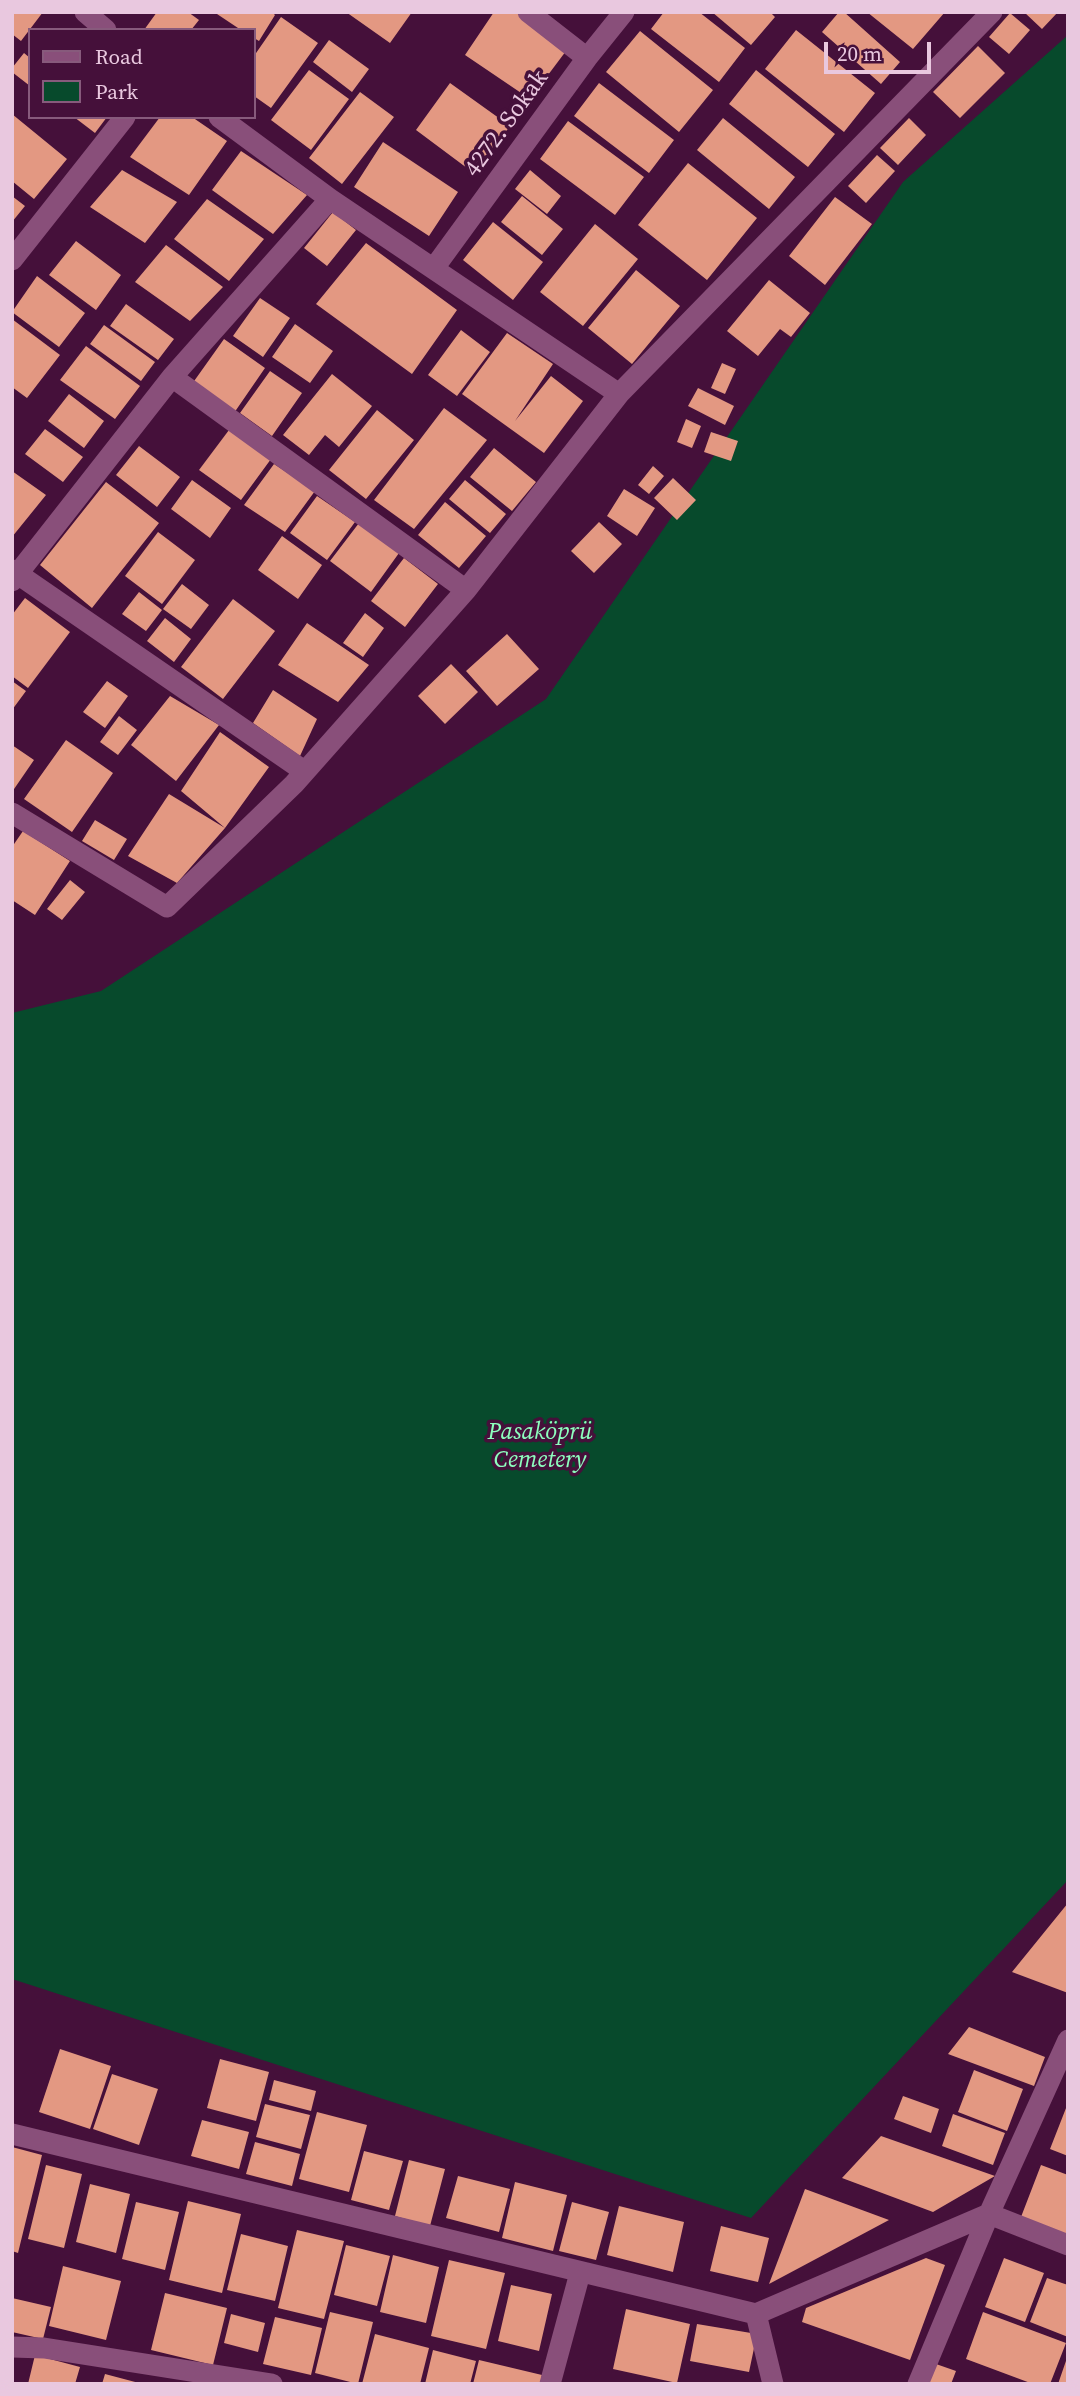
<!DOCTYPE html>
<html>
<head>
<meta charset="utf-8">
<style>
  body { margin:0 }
  #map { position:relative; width:1080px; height:2396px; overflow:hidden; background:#45103a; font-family:"Source Serif 4",serif }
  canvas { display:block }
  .frame { position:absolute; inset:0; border:14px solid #e9c8df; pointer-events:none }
  .legend { position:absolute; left:28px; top:28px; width:228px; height:91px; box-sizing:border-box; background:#45103a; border:2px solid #875a7c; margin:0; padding:9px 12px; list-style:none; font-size:21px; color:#e9c8df }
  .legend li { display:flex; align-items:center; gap:14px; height:35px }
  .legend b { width:35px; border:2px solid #875a7c }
  .scale { position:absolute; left:824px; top:42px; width:107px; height:32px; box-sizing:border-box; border:4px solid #e9c8df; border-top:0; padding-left:9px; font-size:21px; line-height:24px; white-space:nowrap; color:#e9c8df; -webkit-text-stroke:5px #45103a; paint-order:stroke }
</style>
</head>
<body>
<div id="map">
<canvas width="1080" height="2396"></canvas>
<div class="frame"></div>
<ul class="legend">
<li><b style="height:9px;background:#894f7a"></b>Road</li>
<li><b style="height:19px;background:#074a2c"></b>Park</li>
</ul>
<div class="scale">20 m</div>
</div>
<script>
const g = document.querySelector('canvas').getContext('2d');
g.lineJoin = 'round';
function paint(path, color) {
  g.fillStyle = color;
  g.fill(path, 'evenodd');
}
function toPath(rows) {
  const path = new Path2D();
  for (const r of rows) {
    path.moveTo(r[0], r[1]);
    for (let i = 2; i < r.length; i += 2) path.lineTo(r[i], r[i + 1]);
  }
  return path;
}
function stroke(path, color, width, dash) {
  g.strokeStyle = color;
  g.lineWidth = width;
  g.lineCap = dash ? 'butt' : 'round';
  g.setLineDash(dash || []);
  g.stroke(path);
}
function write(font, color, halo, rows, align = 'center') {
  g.font = font + ' "Source Serif 4",serif';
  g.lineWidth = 7;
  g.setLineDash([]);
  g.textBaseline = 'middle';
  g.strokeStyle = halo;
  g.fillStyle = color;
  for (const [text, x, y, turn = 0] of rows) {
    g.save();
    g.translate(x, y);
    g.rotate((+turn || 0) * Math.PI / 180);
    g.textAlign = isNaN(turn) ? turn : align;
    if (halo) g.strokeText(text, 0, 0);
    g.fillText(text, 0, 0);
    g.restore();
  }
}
paint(toPath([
  [1068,35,1068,1880,751,2218,12,1979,12,1013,101,991,546,699,903,182]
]), '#074a2c');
paint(toPath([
  [12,12,43,12,21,41,12,34],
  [157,12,188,12,199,20,191,30,144,30],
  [214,12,272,12,275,15,259,41,254,38,254,30,241,30],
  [346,12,412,12,390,43],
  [494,12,516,12,566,51,530,99,465,55],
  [664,12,699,12,745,48,719,82,651,29],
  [712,12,770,12,775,17,751,45],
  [839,12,844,12,900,62,881,84,822,32],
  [867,12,945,12,913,49],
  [1024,12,1058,12,1042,29],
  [1010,13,1030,30,1009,54,989,37],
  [281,17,318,43,271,108,254,96,254,56],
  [796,30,875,93,844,132,765,69],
  [640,31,713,90,679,132,606,72],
  [329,40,369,69,352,92,313,62],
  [978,46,1005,73,960,118,933,92],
  [24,53,30,58,30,86,12,72,12,68],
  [309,70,349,99,311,150,271,120],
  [756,70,835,134,808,167,729,104],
  [450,83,510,126,475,174,416,130],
  [599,83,674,140,649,173,574,116],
  [360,92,394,117,342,184,309,158],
  [12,114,67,159,34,199,12,181],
  [74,117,107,117,95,133],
  [160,117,192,117,227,141,189,195,130,157],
  [723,118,795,177,769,209,697,150],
  [909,118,926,135,898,165,880,148],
  [568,121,644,177,615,215,540,159],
  [383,142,458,192,429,236,354,187],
  [241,151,307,195,273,234,212,190],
  [877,155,895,171,866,203,848,186],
  [688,163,757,218,707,280,638,225],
  [122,170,177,202,145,243,90,207],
  [530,170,561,196,547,214,515,189],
  [12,196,25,206,12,222],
  [522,196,563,229,542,255,501,222],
  [835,197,872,224,825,285,789,256],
  [207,199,264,239,229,281,174,239],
  [333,212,356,230,327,266,304,248],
  [493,222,543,262,513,300,463,260],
  [595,224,638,259,583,326,540,292],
  [76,241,121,275,96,310,49,275],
  [366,243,457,310,412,374,316,304],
  [166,245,223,287,190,321,135,282],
  [636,270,680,306,632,364,588,328],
  [37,276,85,313,59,347,12,312],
  [769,280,810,313,791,337,780,329,758,356,727,331],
  [260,298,290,318,263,357,233,336],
  [126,304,174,339,158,360,110,326],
  [12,319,60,355,27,398,12,387],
  [295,324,333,351,310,383,272,357],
  [104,325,155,362,141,381,90,344],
  [461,330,490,352,457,396,428,375],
  [507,333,553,364,515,421,551,376,583,401,544,453,462,394],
  [224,339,265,368,234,413,192,384],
  [86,346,140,386,115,419,60,380],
  [722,363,736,369,725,394,711,388],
  [270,371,302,393,272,436,240,413],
  [332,374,372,406,339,447,325,435,309,455,283,435],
  [698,388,734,406,725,425,688,406],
  [69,394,104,421,84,448,48,421],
  [444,408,487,440,414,529,374,500],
  [377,410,414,440,366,499,329,470],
  [686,419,701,426,692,448,677,442],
  [45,429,83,457,63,482,25,454],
  [229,430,271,459,241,500,199,470],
  [711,432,738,441,731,461,704,452],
  [139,446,180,477,157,507,116,475],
  [494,448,536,482,512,511,470,477],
  [274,464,315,491,285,532,244,505],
  [653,466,664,476,649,494,638,485],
  [12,471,46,495,12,537],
  [673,478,696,500,677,520,654,498],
  [192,480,231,508,210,538,171,509],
  [465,480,506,514,490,533,449,499],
  [106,482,159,523,92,608,40,565],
  [624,489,655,508,637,536,607,516],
  [317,496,355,522,327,560,290,533],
  [445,502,486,536,459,568,418,535],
  [599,522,622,544,594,573,571,551],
  [359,523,399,553,371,592,330,561],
  [158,532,195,560,162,604,125,576],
  [282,536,322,565,298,599,258,570],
  [404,558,438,584,405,627,371,601],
  [182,584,209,605,191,629,163,609],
  [139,592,162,610,146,631,122,614],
  [25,598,70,632,28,688,12,676,12,615],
  [233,599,275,631,223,699,181,667],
  [365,613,384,628,363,657,343,643],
  [165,618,191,639,174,662,147,641],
  [307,623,369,665,338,702,278,665],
  [507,634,539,669,497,706,466,671],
  [451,664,478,692,445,724,418,696],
  [12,681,26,691,12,710],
  [107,681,128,696,105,728,83,712],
  [273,690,317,719,300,756,253,723],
  [170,696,219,725,176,781,131,745],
  [119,716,137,730,118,755,100,742],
  [220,732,269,767,225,828,181,791],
  [66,740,113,773,72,832,24,799],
  [12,745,34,760,12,792],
  [169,794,225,828,177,883,128,856],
  [95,820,127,839,114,860,82,841],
  [23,831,70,861,35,915,12,900,12,847],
  [70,880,85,892,62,920,47,909],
  [1068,1903,1068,1993,1012,1972],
  [969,2027,1045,2057,1034,2086,948,2054],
  [60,2049,111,2066,90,2129,39,2112],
  [220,2059,269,2072,256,2121,207,2108],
  [974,2070,1023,2089,1007,2131,958,2112],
  [112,2074,158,2089,139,2145,93,2129],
  [274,2080,316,2091,311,2111,269,2100],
  [903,2096,939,2109,931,2133,894,2119],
  [1068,2103,1068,2156,1050,2149],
  [265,2104,310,2115,301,2149,256,2137],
  [317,2112,367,2125,349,2192,299,2179],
  [953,2114,1005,2133,993,2165,942,2146],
  [202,2120,249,2132,239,2169,191,2156],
  [881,2136,995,2176,933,2212,842,2178],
  [255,2142,300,2154,292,2186,246,2174],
  [12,2147,42,2155,18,2253,12,2251],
  [364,2151,403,2161,389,2210,351,2200],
  [409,2160,445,2169,430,2226,395,2216],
  [46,2165,82,2174,64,2248,28,2239],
  [1041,2165,1068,2175,1068,2235,1021,2217],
  [458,2176,510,2189,499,2232,446,2218],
  [515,2182,567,2195,553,2251,502,2238],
  [90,2184,130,2194,116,2253,76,2242],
  [805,2189,889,2220,769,2284],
  [188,2201,241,2214,222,2293,169,2280],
  [136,2202,179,2212,165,2270,122,2259],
  [572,2202,609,2212,596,2260,559,2251],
  [619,2206,684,2222,673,2272,607,2255],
  [721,2226,769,2238,758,2282,710,2271],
  [297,2230,344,2241,324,2319,278,2308],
  [241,2234,288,2246,275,2301,227,2290],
  [346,2245,390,2256,377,2306,334,2295],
  [393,2255,439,2267,426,2323,380,2312],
  [926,2258,945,2265,910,2360,802,2322,806,2308],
  [1004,2258,1044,2273,1025,2322,985,2307],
  [449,2260,505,2273,486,2349,431,2336],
  [63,2266,121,2281,106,2340,49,2326],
  [1047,2278,1068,2285,1068,2337,1030,2322],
  [511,2285,552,2294,539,2351,498,2341],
  [165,2293,227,2308,213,2365,151,2350],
  [12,2298,51,2307,43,2339,12,2332],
  [626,2309,690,2324,677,2383,613,2369],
  [330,2312,373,2322,358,2384,315,2373],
  [983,2312,1066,2343,1050,2384,1033,2384,966,2359],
  [231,2314,265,2323,258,2352,224,2343],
  [275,2317,322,2328,311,2375,263,2364],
  [697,2324,757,2334,749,2372,690,2361],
  [375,2334,429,2348,420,2384,362,2384],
  [433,2350,476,2361,470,2384,425,2384],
  [35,2355,80,2367,75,2384,28,2384],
  [1067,2358,1068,2384,1058,2384],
  [479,2360,542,2375,540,2384,473,2384],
  [936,2364,956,2371,951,2384,928,2384],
  [105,2374,139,2383,139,2384,102,2384]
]), '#e39882');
stroke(toPath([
  [85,12,106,30],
  [528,12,587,58],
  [219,117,330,199],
  [12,260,125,117],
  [434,268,587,58,624,12],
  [172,377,466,590],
  [12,570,304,771],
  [12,581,172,377,330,199,619,394,992,12],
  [12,813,167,907,294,784,466,590,619,394],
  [12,2134,756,2314,989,2214,1068,2040],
  [756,2314,773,2384],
  [12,2347,44,2348,272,2384],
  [550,2384,580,2273],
  [918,2384,989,2214,1068,2245]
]), '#894f7a', 21);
write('24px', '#e9c8df', '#45103a', [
  ["4272. Sokak",507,124,-54]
]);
write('italic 24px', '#8dffbe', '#45103a', [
  ["Pasaköprü",540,1433],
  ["Cemetery",540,1461]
]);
</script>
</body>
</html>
